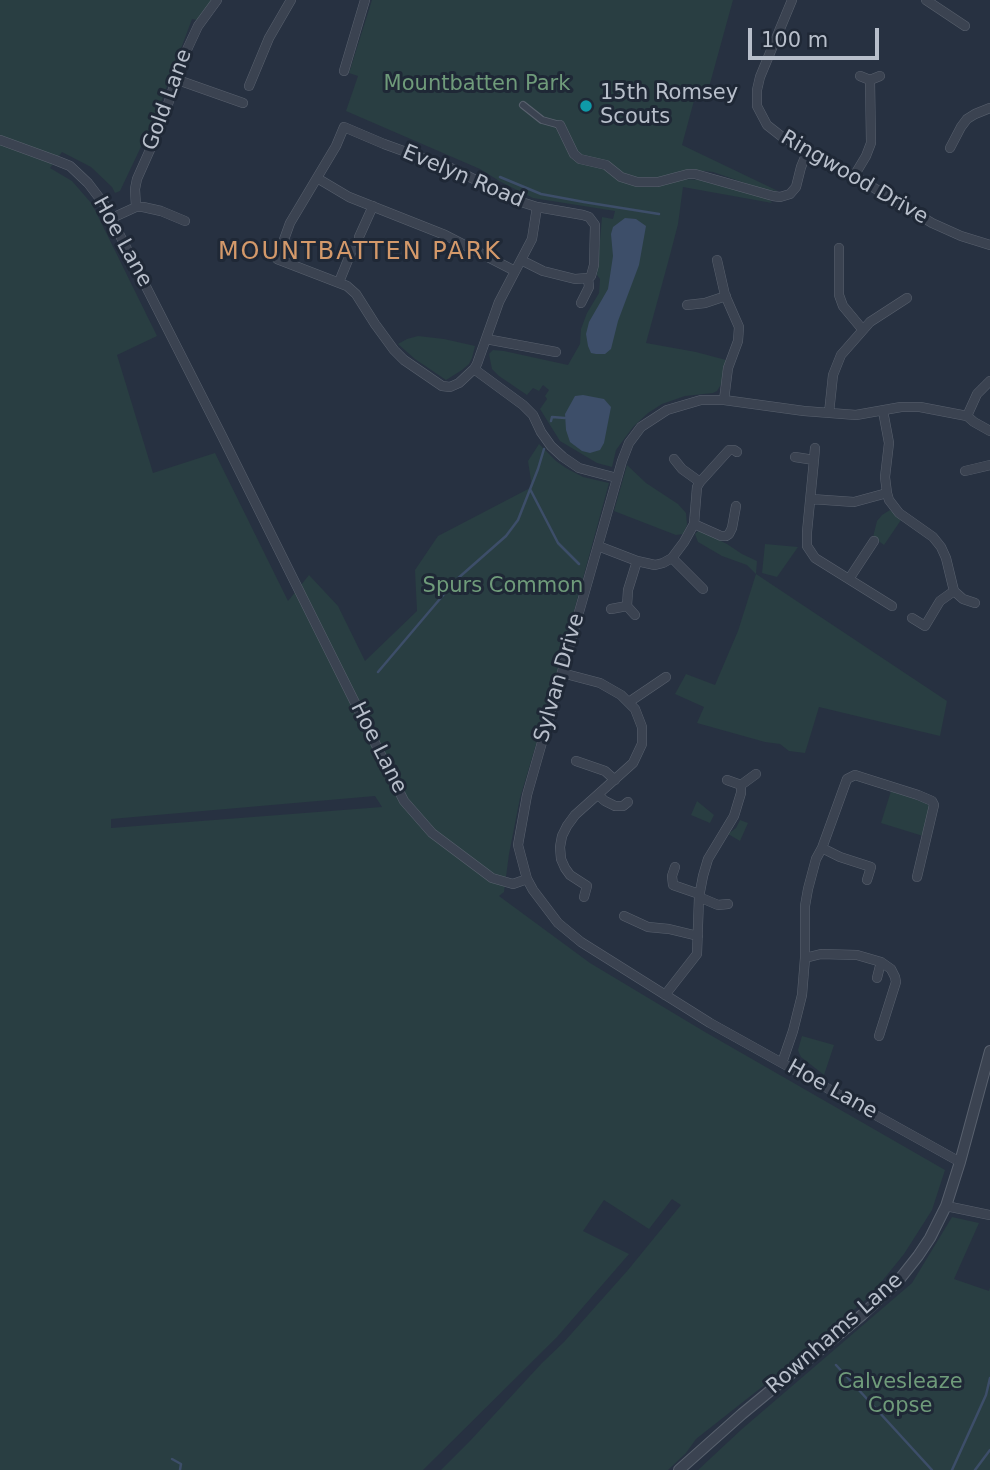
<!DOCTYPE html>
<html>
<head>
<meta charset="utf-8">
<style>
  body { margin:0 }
  #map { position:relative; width:990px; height:1470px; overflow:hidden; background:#273141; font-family:"DejaVu Sans",sans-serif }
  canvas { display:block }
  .scale { position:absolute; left:748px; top:28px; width:131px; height:32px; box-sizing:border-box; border:4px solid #b8bfcb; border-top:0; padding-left:9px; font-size:21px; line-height:24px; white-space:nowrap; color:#b8bfcb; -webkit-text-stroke:5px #1f2836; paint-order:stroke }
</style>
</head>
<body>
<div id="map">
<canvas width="990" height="1470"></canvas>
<div class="scale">100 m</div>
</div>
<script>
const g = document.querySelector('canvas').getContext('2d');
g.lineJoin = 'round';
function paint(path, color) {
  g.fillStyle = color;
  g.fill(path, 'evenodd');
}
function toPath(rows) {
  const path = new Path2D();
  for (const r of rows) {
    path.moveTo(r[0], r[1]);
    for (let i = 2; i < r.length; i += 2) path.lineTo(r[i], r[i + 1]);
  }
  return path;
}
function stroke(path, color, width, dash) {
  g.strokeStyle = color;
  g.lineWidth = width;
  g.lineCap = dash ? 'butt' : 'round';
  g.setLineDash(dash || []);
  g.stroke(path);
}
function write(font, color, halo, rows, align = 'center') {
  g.font = font + ' "DejaVu Sans",sans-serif';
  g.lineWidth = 6;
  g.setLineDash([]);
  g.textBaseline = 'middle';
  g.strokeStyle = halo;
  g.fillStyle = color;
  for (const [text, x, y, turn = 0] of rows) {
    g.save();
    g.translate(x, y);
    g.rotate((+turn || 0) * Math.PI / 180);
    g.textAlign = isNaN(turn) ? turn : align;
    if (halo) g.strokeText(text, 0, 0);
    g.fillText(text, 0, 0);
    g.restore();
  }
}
paint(toPath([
  [0,0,212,0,197,20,192,19,157,113,120,191,115,193,112,187,91,167,62,152,50,168,72,181,92,204,157,336,117,355,153,473,215,453,288,601,309,575,338,606,365,661,417,611,415,570,438,536,532,487,528,461,539,444,556,461,566,468,583,477,609,483,554,684,520,798,509,854,504,892,499,896,590,963,705,1032,945,1170,932,1210,904,1254,870,1296,781,1372,696,1439,686,1453,668,1470,441,1470,469,1442,542,1363,564,1342,628,1270,681,1205,672,1199,649,1229,604,1200,583,1231,629,1254,557,1337,423,1470,0,1470],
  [375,796,382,807,111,828,111,819],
  [372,0,733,0,706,98,695,97,682,145,778,191,765,190,713,172,704,171,685,171,684,179,699,180,769,199,772,203,683,187,678,224,670,255,646,343,696,352,726,360,723,381,717,391,713,393,685,396,662,404,648,413,633,427,616,450,612,467,597,463,560,441,540,409,547,399,545,396,549,390,543,385,539,391,533,388,527,395,499,376,492,369,489,354,493,350,504,351,568,365,580,344,581,329,587,313,599,293,600,279,597,275,602,217,613,219,615,211,533,198,501,182,480,169,346,111,358,76,349,73],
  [418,336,444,339,475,346,472,358,469,364,462,370,446,380,415,359,398,344,407,339],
  [627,465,646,483,678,504,686,513,687,525,683,534,676,535,614,511],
  [890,510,901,520,884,545,873,537,877,521,882,515],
  [699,530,727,544,742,554,757,561,756,574,947,701,940,736,819,707,805,753,789,751,780,744,765,742,697,723,704,707,675,694,686,674,715,685,738,631,756,574,747,565,722,556,698,542,695,534],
  [765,544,798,547,777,577,762,573],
  [891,791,926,803,929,806,929,810,923,836,881,823],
  [697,801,714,815,710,823,691,815],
  [740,820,748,823,740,841,728,834,736,828],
  [802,1036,834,1045,824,1075,801,1057,799,1053,798,1050],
  [952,1217,979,1223,954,1279,989,1291,990,1287,990,1470,698,1470,742,1429,912,1283]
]), '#293e42');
paint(toPath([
  [625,218,636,219,646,226,639,265,618,321,611,349,605,354,596,354,591,353,588,346,586,334,589,322,608,289,613,256,611,234,613,227],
  [583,395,604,399,611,407,604,443,600,450,590,453,582,451,570,442,566,430,565,414,575,396]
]), '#3d4e69');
stroke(toPath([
  [500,177,541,194,584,202],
  [584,202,659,214],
  [551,421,552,417,565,418],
  [530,489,558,543,579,564],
  [378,672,456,580,506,536,518,520,538,469,544,449],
  [836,1365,932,1470],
  [172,1459,181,1464,180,1470],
  [952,1470,986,1395,990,1378],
  [975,1470,990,1450]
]), '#3d4e69', 2.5);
const pedestrian = toPath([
  [523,105,542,120,560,125]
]);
const minor = toPath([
  [792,0,760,77,757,90,757,106,767,125,781,136,836,165,932,223,961,236,990,245],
  [926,0,965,26],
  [344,71,365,0],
  [860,76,870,80,880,76],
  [175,79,243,103],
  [249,86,269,38,291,0],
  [560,125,574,154,580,159,606,165,621,177,637,182,658,182,688,174,695,174,773,196,780,197,790,194,796,187,801,167,808,150],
  [0,140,55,160,70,166,88,183,104,204,222,436,404,801,432,833,492,878,513,884,527,879],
  [950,148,961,127,967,119,975,114,990,108],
  [854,176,866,156,871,143,870,80],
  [317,178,349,197,445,235,515,271],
  [136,207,135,189,137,179,161,125,184,56,198,26,217,0],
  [112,218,136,207,143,207,161,211,185,221],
  [359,237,373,206],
  [839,248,839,295,843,306,863,330],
  [521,260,543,271,575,279,588,278,591,276,594,265,595,225,589,217,583,215,537,207,515,200,456,170,384,144,344,127,336,146,290,223,277,259,347,286,356,294,375,324,394,350,404,360,442,386,450,387,459,383,474,369,477,364,499,302,532,239,537,207],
  [717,260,725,295,739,327,738,341,728,368,724,400],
  [339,282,352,250],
  [581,303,589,287,588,278],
  [687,305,705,303,726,296],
  [486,339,556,352],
  [474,369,523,405,533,415,541,432,551,446,563,457,579,468,617,478],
  [883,411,889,443,885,477,887,493,889,500,899,513,933,537,941,547,946,558,954,591,940,601,925,626,912,618],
  [829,413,833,375,841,355,870,322,907,298],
  [967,416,977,394,990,381],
  [795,457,814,460,807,532,807,546,815,558,892,606],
  [674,459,682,469,700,482],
  [814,460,815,448],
  [965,471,990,465],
  [811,499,854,502,887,493],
  [694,524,721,536,726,536,729,534,732,528,736,506],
  [598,546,637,561,628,590,627,606,635,615],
  [672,558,684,542,694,524,697,487,700,482,729,450,734,450,737,452],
  [637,561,655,565,663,563,672,558,703,589],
  [849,579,874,541],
  [954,591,963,599,975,603],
  [611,609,627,606],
  [562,673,600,683,621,695,635,709,642,727,642,744,633,763,575,815,567,826,562,836,560,847,561,859,565,868,570,875,587,886,584,897],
  [629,702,666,677],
  [576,761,605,771,615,780],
  [741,785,756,774],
  [598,795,605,801,615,806,623,806,628,802],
  [822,848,840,857,871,867,867,880],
  [675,867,672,876,673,885,699,894],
  [699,897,718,905,728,904],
  [624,916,648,927,669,929,698,936],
  [805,958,821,954,857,955,881,962,891,969,895,977,896,982,879,1036],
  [877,978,881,962],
  [665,995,697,954,699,897,703,876,708,859,734,816,741,793,741,785,727,780],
  [782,1063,793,1031,802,995,805,958,805,906,808,889,816,859,822,848,847,779,855,775,861,777,918,795,932,801,934,805,917,877],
  [960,1162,710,1023,581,942,558,923,533,890,527,879,518,845,527,795,622,461,629,443,641,427,667,410,701,400,724,400,804,411,856,415,901,407,920,407,967,416,974,422,990,431],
  [946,1206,990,1215]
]);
const tertiary = toPath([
  [679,1470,742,1414,862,1315,899,1280,918,1256,930,1238,946,1206,960,1162,990,1051]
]);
stroke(pedestrian, '#59616e', 8);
stroke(minor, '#59616e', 10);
stroke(tertiary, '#59616e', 12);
stroke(pedestrian, '#3b4351', 6);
stroke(minor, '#3b4351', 9);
stroke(tertiary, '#3b4351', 10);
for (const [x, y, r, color] of [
  [586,106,7,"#0f9aa8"]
]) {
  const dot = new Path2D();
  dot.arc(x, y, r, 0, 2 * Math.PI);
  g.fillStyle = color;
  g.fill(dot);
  stroke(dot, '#1f2836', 2.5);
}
write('21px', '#6f9b7a', '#1f2836', [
  ["Mountbatten Park",477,85],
  ["Spurs Common",503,587],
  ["Calvesleaze",900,1383],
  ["Copse",900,1407]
]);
write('21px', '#b8bfcb', '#1f2836', [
  ["15th Romsey",600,94],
  ["Scouts",600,118]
], 'left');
write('21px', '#b8bfcb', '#1f2836', [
  ["Gold Lane",168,100,-70],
  ["Evelyn Road",463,177,23],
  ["Ringwood Drive",854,178,30],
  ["Hoe Lane",122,242,61],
  ["Sylvan Drive",560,678,-74],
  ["Hoe Lane",378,748,63],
  ["Hoe Lane",832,1090,29],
  ["Rownhams Lane",835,1334,-41]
]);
g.letterSpacing = '2px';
write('24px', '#d4996a', '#1f2836', [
  ["MOUNTBATTEN PARK",360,253]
]);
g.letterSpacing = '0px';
</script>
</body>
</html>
